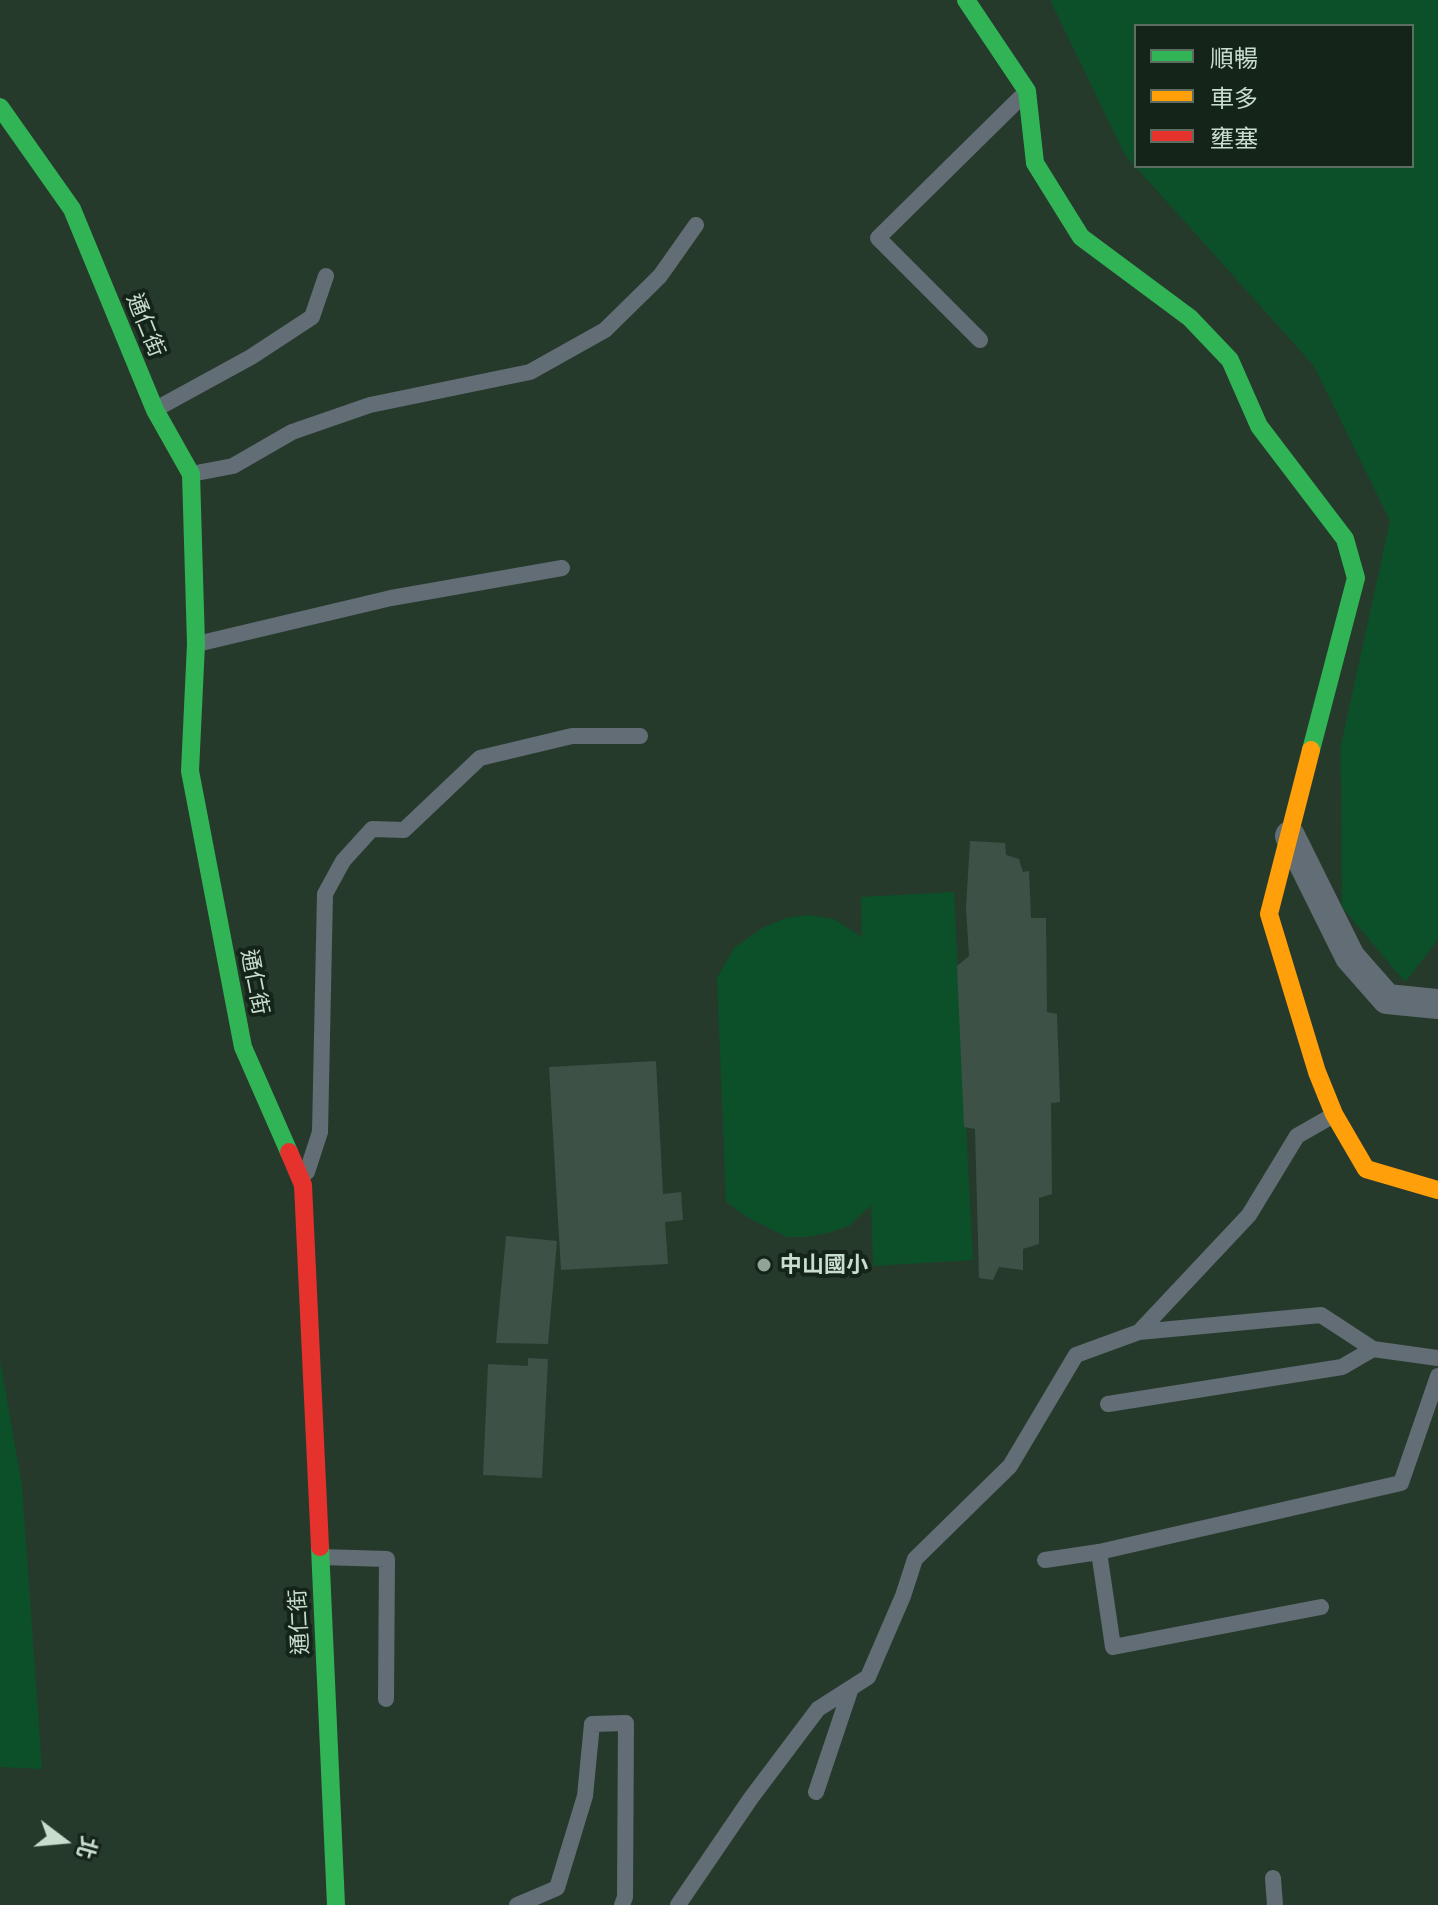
<!DOCTYPE html>
<html>
<head>
<meta charset="utf-8">
<style>
  body { margin:0 }
  #map { position:relative; width:1438px; height:1905px; overflow:hidden; background:#263a2c; font-family:Commissioner,"Noto Sans TC",sans-serif }
  canvas { display:block }
  .legend { position:absolute; left:1134px; top:24px; width:280px; height:144px; box-sizing:border-box; background:#152419; border:2px solid #5d6e61; margin:0; padding:10px 14px; list-style:none; font-size:24px; color:#c9ddce }
  .legend li { display:flex; align-items:center; gap:16px; height:40px }
  .legend b { width:40px; border:2px solid #5d6e61 }
  .north { position:absolute; left:24px; top:1801px; width:80px; height:80px; -webkit-text-stroke:6px #152419; paint-order:stroke; rotate:106deg; font-size:22px; font-weight:700; line-height:32px; text-align:center; color:#c9ddce }
  .north::after { content:''; display:block; margin:auto; width:28px; height:36px; background:#c9ddce; clip-path:polygon(50% 0,100% 100%,50% 72%,0 100%) }
</style>
</head>
<body>
<div id="map">
<canvas width="1438" height="1905"></canvas>
<ul class="legend">
<li><b style="height:10px;background:#30b455"></b>順暢</li>
<li><b style="height:10px;background:#ff9f0a"></b>車多</li>
<li><b style="height:10px;background:#e5322d"></b>壅塞</li>
</ul>
<div class="north">北</div>
</div>
<script>
const g = document.querySelector('canvas').getContext('2d');
g.lineJoin = 'round';
function paint(path, color) {
  g.fillStyle = color;
  g.fill(path, 'evenodd');
}
function toPath(rows) {
  const path = new Path2D();
  for (const r of rows) {
    path.moveTo(r[0], r[1]);
    for (let i = 2; i < r.length; i += 2) path.lineTo(r[i], r[i + 1]);
  }
  return path;
}
function stroke(path, color, width, dash) {
  g.strokeStyle = color;
  g.lineWidth = width;
  g.lineCap = dash ? 'butt' : 'round';
  g.setLineDash(dash || []);
  g.stroke(path);
}
function write(font, color, halo, rows, align = 'center') {
  g.font = font + ' Commissioner,"Noto Sans TC",sans-serif';
  g.lineWidth = 8;
  g.setLineDash([]);
  g.textBaseline = 'middle';
  g.strokeStyle = halo;
  g.fillStyle = color;
  for (const [text, x, y, turn = 0] of rows) {
    g.save();
    g.translate(x, y);
    g.rotate((+turn || 0) * Math.PI / 180);
    g.textAlign = isNaN(turn) ? turn : align;
    if (halo) g.strokeText(text, 0, 0);
    g.fillText(text, 0, 0);
    g.restore();
  }
}
paint(toPath([
  [1050,0,1438,0,1438,940,1405,982,1342,907,1341,745,1390,521,1314,366,1125,155],
  [1136,26,1412,26,1412,166,1136,166],
  [954,892,973,1260,873,1266,871,1205,849,1226,828,1233,807,1237,787,1237,747,1217,726,1202,717,978,734,948,762,928,786,918,808,915,834,919,862,937,861,897],
  [0,1360,22,1486,42,1769,0,1767]
]), '#0b5029');
paint(toPath([
  [970,841,1005,843,1006,855,1019,859,1023,872,1029,871,1031,918,1046,918,1047,1012,1057,1014,1060,1102,1051,1103,1052,1194,1039,1198,1039,1244,1023,1249,1023,1270,999,1267,993,1280,979,1278,975,1129,964,1127,957,966,969,956,966,908],
  [656,1061,663,1194,681,1192,683,1220,665,1222,668,1264,561,1270,549,1067],
  [506,1236,557,1241,548,1344,496,1343],
  [528,1358,548,1359,542,1478,483,1475,488,1364,528,1366]
]), '#3d5147');
stroke(toPath([
  [980,340,878,238,1020,98],
  [156,409,251,357,312,317,326,276],
  [191,474,233,466,292,432,370,405,530,372,605,330,660,276,696,225],
  [197,644,391,598,562,568],
  [307,1172,320,1132,325,894,343,861,372,829,404,830,480,758,572,736,640,736],
  [1139,1332,1321,1315,1373,1349],
  [1108,1404,1342,1367,1373,1349,1438,1358],
  [1099,1552,1113,1647,1321,1607],
  [320,1557,387,1559,386,1699],
  [1045,1560,1099,1552,1401,1483,1438,1376],
  [816,1792,851,1688],
  [1273,1878,1275,1905],
  [517,1905,557,1888,585,1796,592,1724,626,1723,625,1897,622,1905],
  [678,1905,751,1798,818,1709,868,1677,903,1596,915,1559,1010,1466,1076,1355,1139,1332,1249,1215,1297,1136,1332,1116]
]), '#636d75', 16);
stroke(toPath([
  [1290,836,1350,957,1387,999,1438,1004]
]), '#636d75', 30);
stroke(toPath([
  [966,0,1027,91,1035,163,1081,237,1190,318,1230,360,1259,426,1345,539,1356,578,1311,750],
  [0,107,72,209,155,410,191,474,196,644,190,771,243,1047,289,1152],
  [320,1547,336,1905]
]), '#30b455', 18);
stroke(toPath([
  [1311,750,1269,914,1317,1072,1334,1114,1366,1169,1438,1190]
]), '#ff9f0a', 18);
stroke(toPath([
  [289,1152,303,1185,320,1547]
]), '#e5322d', 18);
for (const [x, y, r, color] of [
  [764,1265,8,"#90a495"]
]) {
  const dot = new Path2D();
  dot.arc(x, y, r, 0, 2 * Math.PI);
  g.fillStyle = color;
  g.fill(dot);
  stroke(dot, '#152419', 3);
}
write('22px', '#c9ddce', '#152419', [
  ["通仁街",146,325,68],
  ["通仁街",255,982,79],
  ["通仁街",299,1622,-93]
]);
write('bold 22px', '#c9ddce', '#152419', [
  ["中山國小",780,1265]
], 'left');
</script>
</body>
</html>
